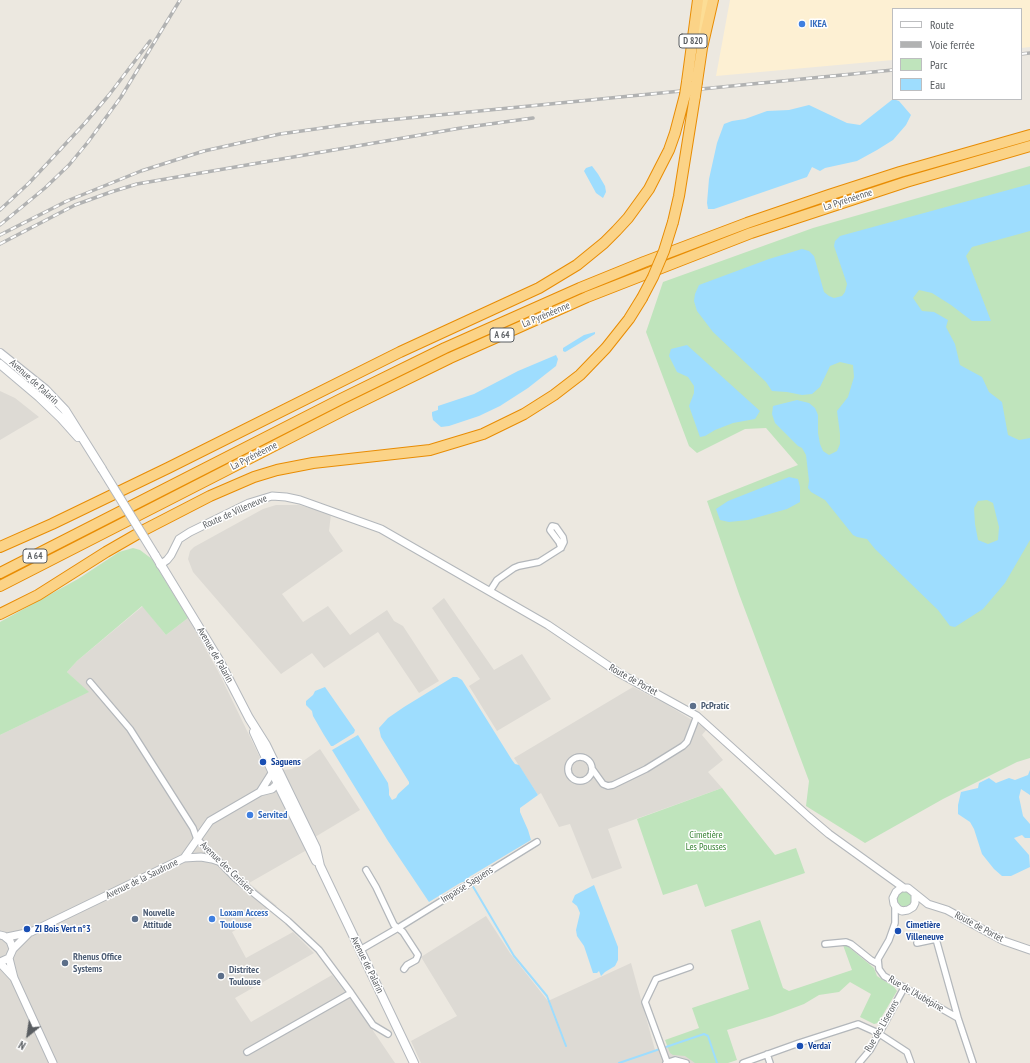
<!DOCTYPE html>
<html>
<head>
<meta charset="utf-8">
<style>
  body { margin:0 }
  #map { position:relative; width:1030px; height:1063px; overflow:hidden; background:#ece8e0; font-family:"PT Sans Narrow",sans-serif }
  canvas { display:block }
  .legend { position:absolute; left:892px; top:8px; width:130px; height:92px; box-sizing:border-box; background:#fff; border:1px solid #bdbec0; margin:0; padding:5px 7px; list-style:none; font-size:12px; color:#595d61 }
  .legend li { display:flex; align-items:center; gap:8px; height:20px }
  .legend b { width:20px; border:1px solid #bdbec0 }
  .north { position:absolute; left:8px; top:1015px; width:40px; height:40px; -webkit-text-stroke:3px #fff; paint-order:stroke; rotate:210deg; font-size:11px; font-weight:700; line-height:16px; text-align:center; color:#595d61 }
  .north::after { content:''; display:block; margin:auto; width:14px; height:18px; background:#595d61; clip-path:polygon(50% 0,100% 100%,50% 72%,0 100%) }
</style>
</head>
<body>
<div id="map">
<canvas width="1030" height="1063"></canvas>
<ul class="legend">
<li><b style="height:5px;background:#fff"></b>Route</li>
<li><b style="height:5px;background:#b1b2b2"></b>Voie ferrée</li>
<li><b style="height:11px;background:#bfe4bc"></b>Parc</li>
<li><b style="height:11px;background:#9eddfe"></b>Eau</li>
</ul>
<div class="north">N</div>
</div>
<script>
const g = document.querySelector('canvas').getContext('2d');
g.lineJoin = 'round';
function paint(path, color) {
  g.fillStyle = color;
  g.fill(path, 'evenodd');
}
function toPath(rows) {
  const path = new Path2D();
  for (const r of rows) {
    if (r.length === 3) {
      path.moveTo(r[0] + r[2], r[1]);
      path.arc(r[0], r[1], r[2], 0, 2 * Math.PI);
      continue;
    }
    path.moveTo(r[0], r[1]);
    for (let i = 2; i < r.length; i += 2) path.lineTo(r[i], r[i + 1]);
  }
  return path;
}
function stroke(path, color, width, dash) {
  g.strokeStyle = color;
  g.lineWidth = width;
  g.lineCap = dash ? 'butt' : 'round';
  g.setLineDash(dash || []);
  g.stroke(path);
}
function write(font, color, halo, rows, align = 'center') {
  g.font = font + ' "PT Sans Narrow",sans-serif';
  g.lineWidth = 3;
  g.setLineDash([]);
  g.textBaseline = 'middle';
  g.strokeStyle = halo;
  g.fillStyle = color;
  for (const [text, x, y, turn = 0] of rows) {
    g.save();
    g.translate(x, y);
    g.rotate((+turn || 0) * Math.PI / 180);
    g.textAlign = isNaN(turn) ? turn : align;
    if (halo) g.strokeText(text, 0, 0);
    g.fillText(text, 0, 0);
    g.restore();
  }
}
paint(toPath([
  [730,0,1030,0,1030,47,1021,48,1021,9,893,9,893,60,716,76]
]), '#fdf0d3');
paint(toPath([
  [0,391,15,398,39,417,0,440],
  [276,505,299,505,331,514,329,531,343,551,282,594,303,622,328,606,350,635,387,610,394,621,403,626,439,681,419,693,378,632,324,668,312,653,281,674,193,572,188,559,190,551,194,547,263,509],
  [444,598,494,670,522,654,551,699,497,731,469,686,480,679,432,608],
  [143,606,166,635,188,618,218,671,267,772,292,769,320,749,360,810,315,837,305,851,249,883,277,906,232,932,246,958,293,932,314,953,235,998,251,1022,332,975,357,1007,395,1063,0,1063,0,735,88,692,67,672,77,661],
  [633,687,664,703,707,729,702,735,723,760,708,772,722,788,608,829,622,868,592,879,570,824,559,827,541,793,538,795,514,758],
  [486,916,510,953,548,1001,631,963,655,1050,709,1034,718,1063,421,1063,411,1041,457,1016,421,957]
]), '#dddad4');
paint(toPath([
  [1030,166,1030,758,1017,762,943,799,865,843,806,806,809,781,739,594,707,501,798,465,766,428,745,429,697,453,689,446,646,332,663,282,813,228],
  [133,548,140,550,152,559,188,618,166,635,142,606,77,661,67,672,89,692,0,735,0,622,78,579,119,552],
  [722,788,775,855,796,848,805,873,705,907,697,884,663,895,637,819],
  [905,899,8],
  [760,920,783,988,789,991,852,970,843,945,845,944,874,968,877,976,894,987,897,991,878,1023,874,1024,860,1017,871,994,850,982,839,992,819,995,804,1004,772,1016,727,1030,737,1060,728,1063,695,1063,685,1056,673,1055,670,1053,665,1040,699,1028,692,1008,749,989,731,930]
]), '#bfe4bc');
paint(toPath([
  [893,99,899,101,911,115,906,125,893,140,877,150,857,161,825,168,820,171,812,167,807,177,714,209,708,209,707,203,709,179,717,143,724,124,732,121,745,119,767,111,789,110,809,105,847,123,860,125],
  [592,166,598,174,605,186,606,192,603,198,596,193,584,171,586,168],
  [1030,184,1030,231,972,247,966,256,991,321,972,321,951,305,932,293,919,290,913,298,922,311,934,312,948,320,946,327,955,344,960,365,982,377,989,392,1002,402,1008,435,1019,440,1030,438,1030,540,1005,583,983,609,955,627,950,626,938,610,875,549,867,539,857,537,853,535,825,500,811,492,808,488,809,481,806,455,802,448,798,446,775,423,772,414,773,406,797,400,809,403,815,408,818,415,818,433,820,444,823,451,829,455,837,451,840,444,840,434,837,411,848,397,854,377,853,365,840,362,830,366,820,387,812,394,802,395,787,392,772,391,766,382,713,332,697,311,694,301,695,294,699,285,769,259,802,249,809,251,814,256,824,292,829,296,834,298,842,296,845,292,847,284,834,246,835,241,840,236],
  [987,500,993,503,999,527,998,540,988,544,978,540,975,524,974,508,978,501],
  [595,332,595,334,567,351,565,352,563,351,563,348,571,343,584,335],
  [687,345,760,411,755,419,733,423,715,430,705,436,700,437,689,406,694,393,694,386,688,377,677,372,669,356,671,349],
  [556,355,558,359,556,366,528,388,500,406,479,416,449,426,441,427,433,420,432,415,432,412,438,410,438,406,474,394,518,371],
  [789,477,798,479,800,487,800,502,787,509,748,520,729,522,720,520,716,509,728,501],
  [453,677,457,677,462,680,512,760,515,764,519,765,538,795,520,808,520,812,528,830,531,840,469,877,466,881,460,883,429,902,388,841,332,750,358,735,388,783,389,790,389,795,392,800,396,798,398,794,409,784,409,782,381,737,379,728,388,718,404,707],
  [325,687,355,730,354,733,333,746,331,746,324,735,313,716,312,711,306,705,306,701,313,695,315,691],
  [1030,770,1030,795,1021,789,1019,797,1023,816,1030,824,1030,838,1025,838,1022,835,1014,838,1029,855,1030,867,1011,876,1002,876,994,869,982,854,974,829,970,822,958,814,958,805,961,792,978,788,979,783,989,778,996,783,1009,778,1015,780,1028,775],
  [594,885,618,947,618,960,615,966,605,972,601,976,599,971,597,973,593,973,584,946,577,936,576,930,580,913,577,906,572,902,575,895]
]), '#9eddfe');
stroke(toPath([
  [468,878,514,956,547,996,566,1046],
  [619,1063,704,1034,708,1036,717,1063]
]), '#9eddfe', 2);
const minor = toPath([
  [490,591,497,580,514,568,519,566,539,562,561,548,564,542,563,537,556,527,552,526,550,530,559,542,561,548],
  [90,682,130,729,193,828,197,839,235,878,288,921,319,950,351,993,373,1025,388,1034],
  [580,769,12],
  [593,770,603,784,608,786,613,785,646,769,683,746,687,742,697,716],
  [366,870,376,887,394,925,403,932,418,955,416,960,407,965,404,969],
  [895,906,895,923,889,940,878,959,879,969,884,976,958,1018,973,1063],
  [917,943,936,939,958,1018],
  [825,944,846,942,851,944,871,960,878,964],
  [360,950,398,928,537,842],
  [247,1052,351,993],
  [767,1054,770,1063],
  [667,1062,645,1002,656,979,690,967],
  [666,1063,675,1060,686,1063],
  [743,1063,799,1043,858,1024,878,1033,907,1052,911,1063],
  [859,1063,870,1050,904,988]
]);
const tertiary = toPath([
  [160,565,167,560,171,555,179,539,190,532,249,503,272,496,286,497,300,500,381,529,548,625,619,673,697,716,809,817,829,834,904,888],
  [260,792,272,773],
  [184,858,201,857,212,859,218,861],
  [915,895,915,903,913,907,908,910,902,911,898,909,894,904,893,898,896,892,901,888,908,888,928,904,947,910,1004,941,1030,950],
  [0,935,4,936,10,941,13,949,9,958,0,962],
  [7,937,31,932,184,858,210,821,260,792,272,789,280,781],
  [13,949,28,934],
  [9,958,14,978,53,1063],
  [0,963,14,978]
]);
const secondary = toPath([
  [0,353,45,389,65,410,102,469],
  [0,364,39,397,61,418,78,437],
  [155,555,219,660,249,718,266,745,316,848,320,866,414,1063],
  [254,732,278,784,316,861]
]);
const trunk = toPath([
  [702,31,706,0]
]);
const motorway = toPath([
  [687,82,698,0],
  [697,82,702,48,713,0],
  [673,222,679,196,695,96],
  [0,547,52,524,168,468,400,352,539,288,577,265,604,243,616,231,628,218,649,189,669,150,675,133,685,95],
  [0,573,341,399,445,348,580,288,644,262,747,223,829,195,900,172,1030,135],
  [0,586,346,409,450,358,587,297,751,233,906,182,1030,146],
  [0,614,38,595,106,552,146,529,210,496,254,477,277,470,313,463,430,450,483,434,524,414,554,395,580,375,606,348,629,319,642,298]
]);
stroke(minor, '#b3b7bb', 8);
stroke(tertiary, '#b3b7bb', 9);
stroke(secondary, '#b4b8bd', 10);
stroke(trunk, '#e88c03', 11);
stroke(motorway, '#e88c03', 12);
stroke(minor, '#fff', 5.5);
stroke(tertiary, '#fff', 7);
stroke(secondary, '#fff', 8);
stroke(trunk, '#fcdd95', 9);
stroke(motorway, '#fbd387', 10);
const rail = toPath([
  [1021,54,1030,53],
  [0,210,29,183,85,123,109,95,150,41],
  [0,225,45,188,69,165,88,142,121,97,180,0],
  [0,235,67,201,141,171,204,151,280,134,358,123,893,70],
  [0,244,75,205,111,192,137,184,461,128,533,118]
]);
stroke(rail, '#b1b2b2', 3.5);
stroke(rail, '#fff', 2, [6]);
const secondaryBridge = toPath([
  [102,469,155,555]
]);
const motorwayBridge = toPath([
  [685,95,687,82],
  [695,96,697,82],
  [642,298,653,277,664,251,673,222]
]);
stroke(secondaryBridge, '#b4b8bd', 10, []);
stroke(motorwayBridge, '#e88c03', 12, []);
stroke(secondaryBridge, '#fff', 8);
stroke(motorwayBridge, '#fbd387', 10);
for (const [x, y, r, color] of [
  [802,24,4,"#3f7fe0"],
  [693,706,4,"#5c6f8a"],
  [263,762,4,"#1a4fb4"],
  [250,815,4,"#3f7fe0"],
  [135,919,4,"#5c6f8a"],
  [212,919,4,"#3f7fe0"],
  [27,929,4,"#1a4fb4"],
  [898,931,4,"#1a4fb4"],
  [65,963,4,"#5c6f8a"],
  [221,976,4,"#5c6f8a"],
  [800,1046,4,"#1a4fb4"]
]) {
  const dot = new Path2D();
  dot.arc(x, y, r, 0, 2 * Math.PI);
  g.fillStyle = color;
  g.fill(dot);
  stroke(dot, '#fff', 1.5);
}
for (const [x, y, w] of [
  [693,41,28],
  [502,335,24],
  [35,556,24]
]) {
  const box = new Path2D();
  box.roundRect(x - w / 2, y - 7, w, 14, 3);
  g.fillStyle = '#fff';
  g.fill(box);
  stroke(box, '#595d61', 1);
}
write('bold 9px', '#595d61', null, [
  ["D 820",693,41],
  ["A 64",502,335],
  ["A 64",35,556]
]);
write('bold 10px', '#366cbe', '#fff', [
  ["IKEA",810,24],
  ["Servited",258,815],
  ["Loxam Access",220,913],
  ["Toulouse",220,925]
], 'left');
write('10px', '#595d61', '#fff', [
  ["La Pyrénéenne",848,200,-18],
  ["La Pyrénéenne",546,315,-23],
  ["Avenue de Palarin",34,382,42],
  ["La Pyrénéenne",254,456,-27],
  ["Route de Villeneuve",235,512,-24],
  ["Avenue de Palarin",215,655,60],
  ["Route de Portet",633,680,29],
  ["Avenue des Cerisiers",227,868,44],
  ["Avenue de la Saudrune",142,879,-26],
  ["Impasse Saguens",467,885,-32],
  ["Route de Portet",979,927,28],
  ["Avenue de Palarin",367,965,64],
  ["Rue de l'Aubépine",916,994,30],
  ["Rue des Liserons",882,1026,-60]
]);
write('bold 10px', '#4e5e75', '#fff', [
  ["PcPratic",701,706],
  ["Nouvelle",143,913],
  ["Attitude",143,925],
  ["Rhenus Office",73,957],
  ["Systems",73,969],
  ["Distritec",229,970],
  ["Toulouse",229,982]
], 'left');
write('bold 10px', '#164399', '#fff', [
  ["Saguens",271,762],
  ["Cimetière",906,925],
  ["Villeneuve",906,937],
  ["ZI Bois Vert n°3",35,929],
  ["Verdaï",808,1046]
], 'left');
write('10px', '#398335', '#fff', [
  ["Cimetière",706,835],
  ["Les Pousses",706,847]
]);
</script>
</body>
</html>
